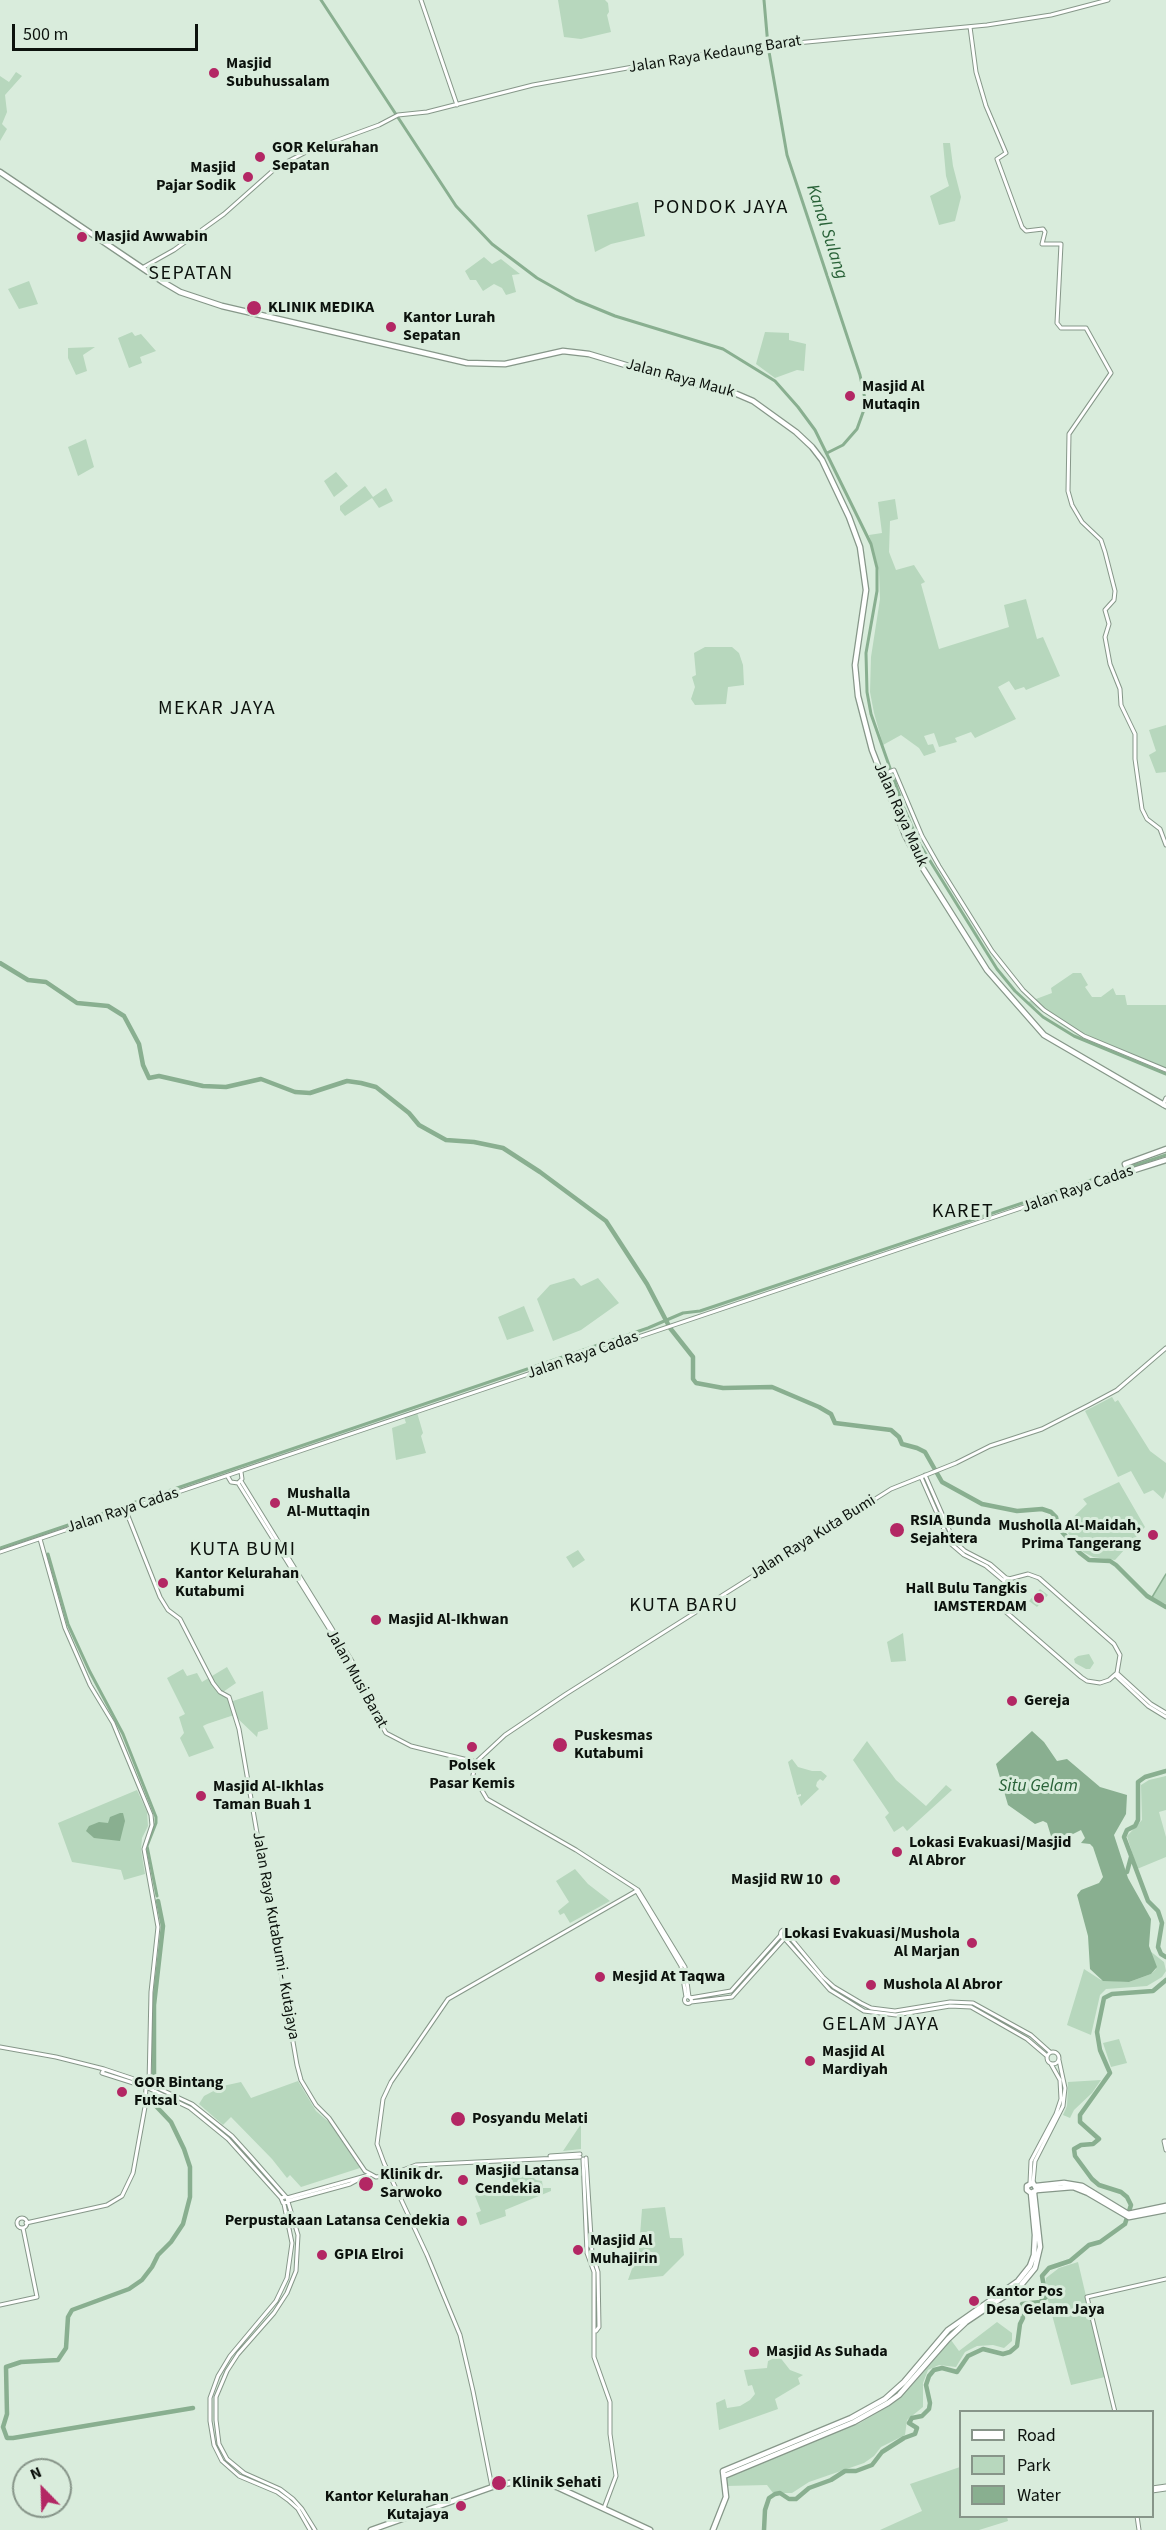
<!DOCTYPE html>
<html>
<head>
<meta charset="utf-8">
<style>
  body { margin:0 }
  #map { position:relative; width:1166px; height:2530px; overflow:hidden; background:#d9ecdc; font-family:"Source Sans 3",sans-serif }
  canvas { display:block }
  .legend { position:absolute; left:959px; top:2410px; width:195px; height:108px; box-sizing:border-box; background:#d9ecdc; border:2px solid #879589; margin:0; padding:8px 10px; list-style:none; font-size:18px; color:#0c120d }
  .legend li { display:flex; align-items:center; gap:12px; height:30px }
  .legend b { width:30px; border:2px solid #879589 }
  .north { position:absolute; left:12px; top:2458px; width:60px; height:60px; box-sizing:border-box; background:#d9ecdc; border:2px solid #879589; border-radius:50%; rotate:337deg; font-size:16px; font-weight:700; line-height:24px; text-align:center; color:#0c120d }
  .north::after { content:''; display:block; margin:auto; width:21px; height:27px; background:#b32764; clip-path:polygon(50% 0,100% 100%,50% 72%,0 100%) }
  .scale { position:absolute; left:12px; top:24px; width:186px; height:27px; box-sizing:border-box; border:3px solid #0c120d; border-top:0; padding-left:8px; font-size:18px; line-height:21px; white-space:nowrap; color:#0c120d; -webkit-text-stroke:4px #d9ecdc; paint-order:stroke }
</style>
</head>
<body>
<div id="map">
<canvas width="1166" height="2530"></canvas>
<ul class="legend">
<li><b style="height:8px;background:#fff"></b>Road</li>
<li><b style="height:16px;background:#b7d7bd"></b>Park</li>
<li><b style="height:16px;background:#89af90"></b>Water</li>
</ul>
<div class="north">N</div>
<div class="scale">500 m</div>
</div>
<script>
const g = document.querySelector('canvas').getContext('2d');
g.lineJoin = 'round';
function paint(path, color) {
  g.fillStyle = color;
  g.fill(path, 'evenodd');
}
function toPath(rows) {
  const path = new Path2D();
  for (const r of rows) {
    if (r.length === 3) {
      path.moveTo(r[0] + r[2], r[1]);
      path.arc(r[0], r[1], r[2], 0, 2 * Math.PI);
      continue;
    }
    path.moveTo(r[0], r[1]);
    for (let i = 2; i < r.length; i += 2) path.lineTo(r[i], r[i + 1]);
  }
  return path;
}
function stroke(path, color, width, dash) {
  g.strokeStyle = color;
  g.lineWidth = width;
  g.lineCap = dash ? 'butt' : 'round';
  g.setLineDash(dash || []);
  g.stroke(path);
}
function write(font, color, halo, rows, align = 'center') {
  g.font = font + ' "Source Sans 3",sans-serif';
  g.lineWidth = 6;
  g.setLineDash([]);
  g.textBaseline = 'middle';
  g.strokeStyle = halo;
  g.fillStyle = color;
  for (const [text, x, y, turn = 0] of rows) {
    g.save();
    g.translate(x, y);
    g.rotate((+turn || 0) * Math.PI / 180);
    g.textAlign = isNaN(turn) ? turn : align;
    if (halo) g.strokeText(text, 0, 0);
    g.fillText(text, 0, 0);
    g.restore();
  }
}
paint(toPath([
  [558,0,605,0,608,3,609,12,607,15,611,32,581,39,564,37],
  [16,72,22,76,5,95,7,112,2,124,7,129,0,141,0,76,9,82],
  [943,143,950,143,953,166,961,197,955,221,939,225,930,196,949,186,946,176],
  [638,202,645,236,611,244,595,252,587,215],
  [484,257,492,264,501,259,520,274,512,275,516,292,506,295,502,288,494,284,483,291,476,280,470,280,465,271],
  [29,281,38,304,19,309,8,289],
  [132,332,135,336,141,334,156,351,140,357,142,363,129,368,118,338],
  [765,332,789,333,789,340,806,344,804,371,797,370,775,378,756,364],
  [95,347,83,355,87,371,76,375,68,358,68,348],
  [86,439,94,467,78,476,68,447],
  [336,472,348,486,334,497,324,481],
  [365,486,373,497,386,488,393,501,379,508,372,498,345,516,340,510,340,506],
  [895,499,898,519,890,521,889,552,896,570,914,565,925,582,921,584,939,649,1009,627,1004,605,1026,599,1037,639,1043,637,1060,676,1026,690,1024,687,1015,690,1009,681,998,687,1016,719,975,738,971,732,955,738,957,742,939,747,934,733,924,736,928,745,933,744,936,752,924,756,919,748,901,735,883,745,874,713,870,692,871,657,880,599,879,571,869,535,882,533,878,502],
  [705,647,732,647,739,653,743,665,744,685,728,687,726,704,695,705,691,699,695,687,692,677,696,675,694,653],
  [1166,725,1166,772,1156,773,1149,755,1156,751,1149,730],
  [1073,973,1081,973,1088,985,1085,987,1092,997,1101,997,1113,988,1116,995,1125,995,1127,1005,1166,1005,1166,1074,1084,1040,1028,1002,1052,993,1051,988],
  [574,1278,581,1286,598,1278,619,1303,581,1330,553,1341,537,1299,550,1285],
  [524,1306,534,1331,507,1340,498,1317],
  [1112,1397,1115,1402,1118,1400,1150,1451,1166,1463,1166,1491,1163,1499,1153,1490,1144,1494,1131,1471,1118,1477,1085,1411],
  [416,1409,423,1433,421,1436,426,1453,396,1460,392,1428,406,1423,403,1414],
  [1119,1482,1145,1527,1115,1560,1093,1557,1083,1552,1063,1527,1087,1504,1083,1499],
  [578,1550,585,1560,573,1568,566,1557],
  [1166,1575,1166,1604,1152,1598],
  [1040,1589,1048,1595,1037,1607,1029,1601],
  [903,1633,906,1661,891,1662,887,1642],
  [1089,1654,1094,1663,1090,1669,1086,1669,1075,1663,1074,1659,1078,1656],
  [227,1667,236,1683,223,1692,230,1702,263,1691,268,1729,258,1732,257,1737,234,1715,207,1724,203,1726,214,1748,189,1757,180,1738,184,1733,179,1717,185,1714,167,1678,183,1669,187,1676,197,1673,202,1682],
  [867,1741,896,1780,926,1806,946,1785,952,1790,907,1831,903,1826,894,1832,885,1817,889,1813,853,1760],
  [792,1759,798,1767,812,1771,821,1771,827,1776,823,1781,820,1779,817,1782,816,1786,819,1789,801,1806,798,1797,801,1796,801,1794,797,1795,788,1762],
  [1166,1776,1166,1810,1159,1812,1166,1837,1166,1857,1137,1869,1127,1836,1142,1820,1141,1785,1149,1780],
  [137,1790,147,1812,148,1826,142,1838,141,1850,145,1874,124,1880,121,1870,72,1862,58,1823],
  [575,1869,588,1884,610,1901,570,1923,564,1913,560,1915,558,1911,569,1902,556,1881],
  [1150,1951,1164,1962,1166,1971,1162,1977,1147,1986,1106,1989,1100,1995,1091,2035,1067,2025,1084,1969,1101,1980,1129,1982,1151,1974,1156,1969],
  [1119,2039,1127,2063,1111,2067,1103,2043],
  [1101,2080,1092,2093,1074,2110,1070,2118,1063,2115,1067,2106,1068,2082],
  [298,2081,316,2111,330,2123,360,2168,301,2187,290,2175,287,2178,272,2159,231,2117,223,2125,199,2104,204,2096,223,2086,241,2082,251,2098],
  [581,2124,581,2149,563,2151],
  [525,2169,536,2180,542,2181,543,2188,551,2188,551,2191,505,2210,506,2216,480,2225,476,2213,481,2211,475,2196,511,2180,512,2173],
  [665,2207,670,2238,682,2238,684,2255,663,2276,628,2280,639,2249,642,2209],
  [1078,2262,1105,2377,1071,2385,1045,2289,1046,2278,1059,2268],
  [997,2322,1012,2333,1012,2341,1004,2348,993,2345,977,2346,965,2352,956,2367,939,2365,928,2370,923,2383,923,2407,907,2420,905,2435,881,2447,874,2456,864,2463,809,2482,792,2493,773,2493,767,2485,726,2486,725,2476,860,2423,889,2406,911,2386,951,2340,959,2351],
  [779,2356,790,2370,803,2375,798,2378,800,2384,775,2399,778,2409,719,2430,716,2403,725,2399,727,2408,740,2406,750,2400,755,2394,752,2385,748,2386,744,2370,767,2368,768,2361],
  [960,2467,960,2516,1007,2517,1008,2521,979,2530,880,2530,922,2511,910,2484]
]), '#b7d7bd');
paint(toPath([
  [1032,1731,1044,1742,1057,1761,1067,1759,1100,1787,1127,1795,1126,1814,1114,1835,1128,1878,1151,1919,1149,1946,1157,1967,1151,1974,1129,1982,1103,1981,1090,1969,1088,1936,1077,1895,1081,1890,1099,1883,1103,1877,1093,1847,1090,1844,1081,1843,1085,1838,1081,1830,1073,1834,1073,1839,1065,1835,1051,1836,1047,1823,1043,1821,1035,1824,1008,1805,996,1764],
  [120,1813,123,1813,125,1821,120,1841,94,1838,86,1831,89,1826,99,1822,108,1823,110,1817]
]), '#89af90');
stroke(toPath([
  [1151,1599,1166,1574]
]), '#89af90', 1.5);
stroke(toPath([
  [321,0,456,206,492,244,537,278,576,300,615,316,723,349,775,381,798,407,815,430,871,544,877,568,877,591,866,653,867,692,871,714,904,808,919,843,997,969,1015,991,1043,1017,1074,1036,1166,1074],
  [764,0,768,46,787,155,860,375,866,404,857,429,843,445,827,453],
  [0,1548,648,1328,683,1313,700,1311,1166,1155],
  [48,1554,68,1624,90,1672,123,1734,156,1817,156,1823,147,1846,157,1896]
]), '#89af90', 3);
stroke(toPath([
  [0,963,28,980,46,982,77,1003,108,1006,124,1016,139,1044,143,1065,149,1078,159,1076,203,1086,226,1087,261,1079,295,1092,310,1093,347,1081,361,1083,376,1087,409,1113,419,1125,446,1140,474,1142,503,1148,540,1172,606,1221,647,1284,670,1328,693,1357,693,1379,696,1383,723,1388,772,1387,819,1407,831,1414,835,1423,891,1430,899,1437,902,1444,917,1448,925,1452,942,1482,982,1504,1017,1511,1042,1509,1051,1512,1056,1517,1058,1527,1080,1553,1089,1560,1110,1561,1116,1565,1147,1596,1166,1607],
  [1166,1771,1145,1777,1138,1782,1138,1820,1135,1826,1127,1830,1124,1837,1148,1901,1158,1911,1162,1923,1158,1947,1161,1954,1166,1957],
  [1127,1872,1131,1857],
  [154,2085,154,2005,163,1926,158,1901],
  [154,2092,154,2104,171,2122,184,2149,190,2167,190,2197,183,2224,171,2242,158,2255,152,2267,142,2280,129,2289,72,2310,68,2317,66,2348,58,2360,21,2362,6,2367,7,2414,3,2427,7,2438,13,2438,193,2408],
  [764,2530,765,2510,769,2498,775,2494,780,2493,789,2499,796,2499,809,2488,831,2480,845,2471,856,2471,872,2465,882,2452,904,2438,915,2434,917,2428,909,2423,912,2418,922,2416,929,2409,930,2403,926,2385,929,2376,934,2370,942,2368,957,2372,968,2356,983,2349,1003,2354,1010,2352,1017,2346,1020,2324,1023,2318,1020,2310,1022,2304,1040,2302,1046,2297,1042,2276,1049,2268,1070,2261,1089,2245,1100,2242,1125,2224,1131,2205,1127,2197,1121,2192,1099,2185,1092,2179,1075,2156,1074,2149,1081,2145,1093,2144,1099,2139,1080,2122,1080,2115,1110,2073,1100,2050,1097,2032,1104,1998,1112,1994,1153,1991,1166,1980]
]), '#89af90', 4.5);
const minor = toPath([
  [421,0,457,105],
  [970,27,976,72,986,106,1006,153,997,159,1022,227,1026,231,1043,229,1045,232,1042,244,1061,244,1057,323,1061,328,1086,328,1111,373,1069,434,1068,491,1072,505,1082,522,1101,540,1105,552,1115,591,1114,600,1105,610,1109,624,1105,637,1110,664,1120,689,1121,705,1135,734,1135,759,1142,809,1147,819,1160,829,1166,845],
  [142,268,174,250,224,214,277,167,308,151,379,125,398,115,427,112,533,85,733,49,987,25,1051,15,1108,0],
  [882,775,894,770,922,836,939,866,992,951,1023,990,1044,1010,1084,1036,1166,1070],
  [1163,1105,1166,1098],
  [925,1475,954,1541,965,1551,990,1564,1006,1578],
  [228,1477,231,1482,238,1483,242,1479,241,1472],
  [921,1477,950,1543,964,1555,986,1566,1004,1581],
  [241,1481,355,1666,350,1670,386,1733,411,1746,476,1762],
  [238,1483,353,1667],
  [126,1511,160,1597,168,1610,180,1619,213,1683,220,1692,229,1697,239,1729,297,2065,301,2080,316,2105,329,2118,365,2171,376,2177,390,2175,416,2165,580,2157],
  [40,1539,65,1628,90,1685,113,1723,151,1815,152,1825,144,1849,158,1927,151,1992,149,2084],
  [0,1552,1128,1172],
  [1007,1581,3],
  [1005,1584,1001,1598,1006,1612,1081,1677,1087,1681,1100,1683,1109,1680,1117,1673,1120,1655,1114,1644,1039,1578,1028,1574,1009,1579],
  [1117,1673,1151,1704,1166,1713],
  [1115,1675,1148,1706,1166,1717],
  [636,1890,681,1966,686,1997],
  [785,1934,4.5],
  [789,1936,823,1977,834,1987,861,2003,871,2008,895,2011,950,2002,973,2003,1031,2035,1050,2052],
  [785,1939,830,1990,864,2011,896,2015,950,2006,971,2007,1027,2039,1047,2056],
  [688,2000,3.5],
  [689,1997,685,1967,638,1890,576,1850,487,1799,473,1775,476,1762,505,1735,566,1694,891,1489,956,1463,990,1446,1042,1429,1089,1405,1117,1390,1166,1348],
  [690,1998,731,1991,780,1936],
  [691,2002,732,1997,784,1939],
  [0,2047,56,2057,104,2069,149,2084,192,2104,232,2136,251,2157,287,2198,288,2202,283,2203,281,2198,285,2197],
  [1053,2058,6],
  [104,2069,102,2073,146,2087,190,2108,228,2139,281,2198],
  [1166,2141,1164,2141,1166,2150],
  [550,2156,580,2154],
  [586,2158,592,2253,598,2272,599,2327,596,2331],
  [583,2159,587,2253,594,2272,594,2357,610,2402,610,2434,616,2476,604,2508],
  [1030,2183,1031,2161,1056,2114,1061,2099,1060,2080,1051,2064],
  [1033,2183,1035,2161,1063,2106,1065,2088,1059,2060],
  [287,2198,369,2175],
  [288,2201,350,2184,363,2177],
  [288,2202,298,2235,296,2271,287,2293,274,2313,238,2354,227,2371,216,2397,216,2420,219,2444,227,2459,244,2473,280,2489,293,2499,302,2509,315,2530],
  [284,2204,292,2243,287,2278,276,2301,230,2356,218,2376,210,2398,210,2421,214,2445,222,2461,239,2476,277,2492,288,2500,298,2509,310,2530],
  [22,2223,5],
  [26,2223,107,2205,122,2196,133,2173,145,2107,146,2087],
  [0,2305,37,2297,23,2228],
  [1115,2412,1087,2297,1166,2279],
  [492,2487,473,2391,460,2335,427,2255,384,2163,377,2144,383,2099,391,2082,448,1999,638,1890],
  [1152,2488,1166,2486],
  [1152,2491,1166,2489],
  [1137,2516,1139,2530]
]);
const major = toPath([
  [0,172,163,282,180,292,222,306,467,363,505,364,563,351,589,354,682,382,732,392,753,401,796,432,812,447,822,460,849,517,860,547,866,590,855,665,858,696,872,750,905,835,922,867,987,970,1044,1035,1166,1106],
  [1166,1149,1125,1164,1128,1172,1166,1160],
  [1036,2186,1064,2183,1082,2186,1128,2214,1166,2206],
  [1037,2190,1033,2183,1027,2186,1027,2190,1031,2193,1037,2190,1073,2187,1088,2193,1129,2217,1166,2210],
  [724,2476,854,2422,888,2403,899,2395,948,2339,966,2322,1021,2285,1035,2268,1040,2247,1034,2193],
  [371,2530,498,2485,527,2480,557,2487,650,2530],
  [713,2530,726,2497,723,2471,851,2418,885,2399,904,2382,948,2330,1018,2281,1030,2266,1034,2255,1035,2235,1031,2193]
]);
stroke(minor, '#869789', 5);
stroke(major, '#869789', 7);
stroke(minor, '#fff', 3);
stroke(major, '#fff', 4.5);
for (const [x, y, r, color] of [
  [214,73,6,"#b32764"],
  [260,157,6,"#b32764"],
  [248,177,6,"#b32764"],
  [82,237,6,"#b32764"],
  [254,308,8,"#b32764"],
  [391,327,6,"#b32764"],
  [850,396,6,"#b32764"],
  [275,1503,6,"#b32764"],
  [897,1530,8,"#b32764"],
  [1153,1535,6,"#b32764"],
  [163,1583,6,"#b32764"],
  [1039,1598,6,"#b32764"],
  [376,1620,6,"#b32764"],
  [1012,1701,6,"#b32764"],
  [560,1745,8,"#b32764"],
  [472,1747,6,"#b32764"],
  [201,1796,6,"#b32764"],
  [897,1852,6,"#b32764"],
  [835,1880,6,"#b32764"],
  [972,1943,6,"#b32764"],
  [600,1977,6,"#b32764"],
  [871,1985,6,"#b32764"],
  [810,2061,6,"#b32764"],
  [122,2092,6,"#b32764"],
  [458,2119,8,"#b32764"],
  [463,2180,6,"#b32764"],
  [366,2184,8,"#b32764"],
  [462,2221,6,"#b32764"],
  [578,2250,6,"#b32764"],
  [322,2255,6,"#b32764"],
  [974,2301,6,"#b32764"],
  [754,2352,6,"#b32764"],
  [499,2483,8,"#b32764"],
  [461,2506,6,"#b32764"]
]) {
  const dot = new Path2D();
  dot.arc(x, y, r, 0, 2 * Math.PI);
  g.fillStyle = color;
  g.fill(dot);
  stroke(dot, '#d9ecdc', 2);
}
write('16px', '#0c120d', '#d9ecdc', [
  ["Jalan Raya Kedaung Barat",715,55,-9],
  ["Jalan Raya Mauk",680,379,15],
  ["Jalan Raya Mauk",900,815,66],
  ["Jalan Raya Cadas",1078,1190,-19],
  ["Jalan Raya Cadas",583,1356,-19],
  ["Jalan Raya Cadas",123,1511,-18],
  ["Jalan Raya Kuta Bumi",813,1538,-32],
  ["Jalan Musi Barat",356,1679,61],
  ["Jalan Raya Kutabumi - Kutajaya",275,1936,80]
]);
write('bold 16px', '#0c120d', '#d9ecdc', [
  ["Masjid",226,64],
  ["Subuhussalam",226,82],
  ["GOR Kelurahan",272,148],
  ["Sepatan",272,166],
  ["Masjid",236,168,"right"],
  ["Pajar Sodik",236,186,"right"],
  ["Masjid Awwabin",94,237],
  ["KLINIK MEDIKA",268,308],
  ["Kantor Lurah",403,318],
  ["Sepatan",403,336],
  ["Masjid Al",862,387],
  ["Mutaqin",862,405],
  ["Mushalla",287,1494],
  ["Al-Muttaqin",287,1512],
  ["RSIA Bunda",910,1521],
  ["Sejahtera",910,1539],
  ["Musholla Al-Maidah,",1141,1526,"right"],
  ["Prima Tangerang",1141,1544,"right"],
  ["Kantor Kelurahan",175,1574],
  ["Kutabumi",175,1592],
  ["Hall Bulu Tangkis",1027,1589,"right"],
  ["IAMSTERDAM",1027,1607,"right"],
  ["Masjid Al-Ikhwan",388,1620],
  ["Gereja",1024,1701],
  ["Puskesmas",574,1736],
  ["Kutabumi",574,1754],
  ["Polsek",472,1766,"center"],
  ["Pasar Kemis",472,1784,"center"],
  ["Masjid Al-Ikhlas",213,1787],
  ["Taman Buah 1",213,1805],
  ["Lokasi Evakuasi/Masjid",909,1843],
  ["Al Abror",909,1861],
  ["Masjid RW 10",823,1880,"right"],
  ["Lokasi Evakuasi/Mushola",960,1934,"right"],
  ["Al Marjan",960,1952,"right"],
  ["Mesjid At Taqwa",612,1977],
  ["Mushola Al Abror",883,1985],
  ["Masjid Al",822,2052],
  ["Mardiyah",822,2070],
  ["GOR Bintang",134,2083],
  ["Futsal",134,2101],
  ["Posyandu Melati",472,2119],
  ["Masjid Latansa",475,2171],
  ["Cendekia",475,2189],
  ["Klinik dr.",380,2175],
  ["Sarwoko",380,2193],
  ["Perpustakaan Latansa Cendekia",450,2221,"right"],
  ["Masjid Al",590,2241],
  ["Muhajirin",590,2259],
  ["GPIA Elroi",334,2255],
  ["Kantor Pos",986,2292],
  ["Desa Gelam Jaya",986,2310],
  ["Masjid As Suhada",766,2352],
  ["Klinik Sehati",512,2483],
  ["Kantor Kelurahan",449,2497,"right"],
  ["Kutajaya",449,2515,"right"]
], 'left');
write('italic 18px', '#286137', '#d9ecdc', [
  ["Kanal Sulang",826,232,72],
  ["Situ Gelam",1038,1787]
]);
g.letterSpacing = '1.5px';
write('20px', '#0c120d', '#d9ecdc', [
  ["PONDOK JAYA",721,209],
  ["SEPATAN",191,275],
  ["MEKAR JAYA",217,710],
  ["KARET",963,1213],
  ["KUTA BUMI",243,1551],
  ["KUTA BARU",684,1607],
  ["GELAM JAYA",881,2026]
]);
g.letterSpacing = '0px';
</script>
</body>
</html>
